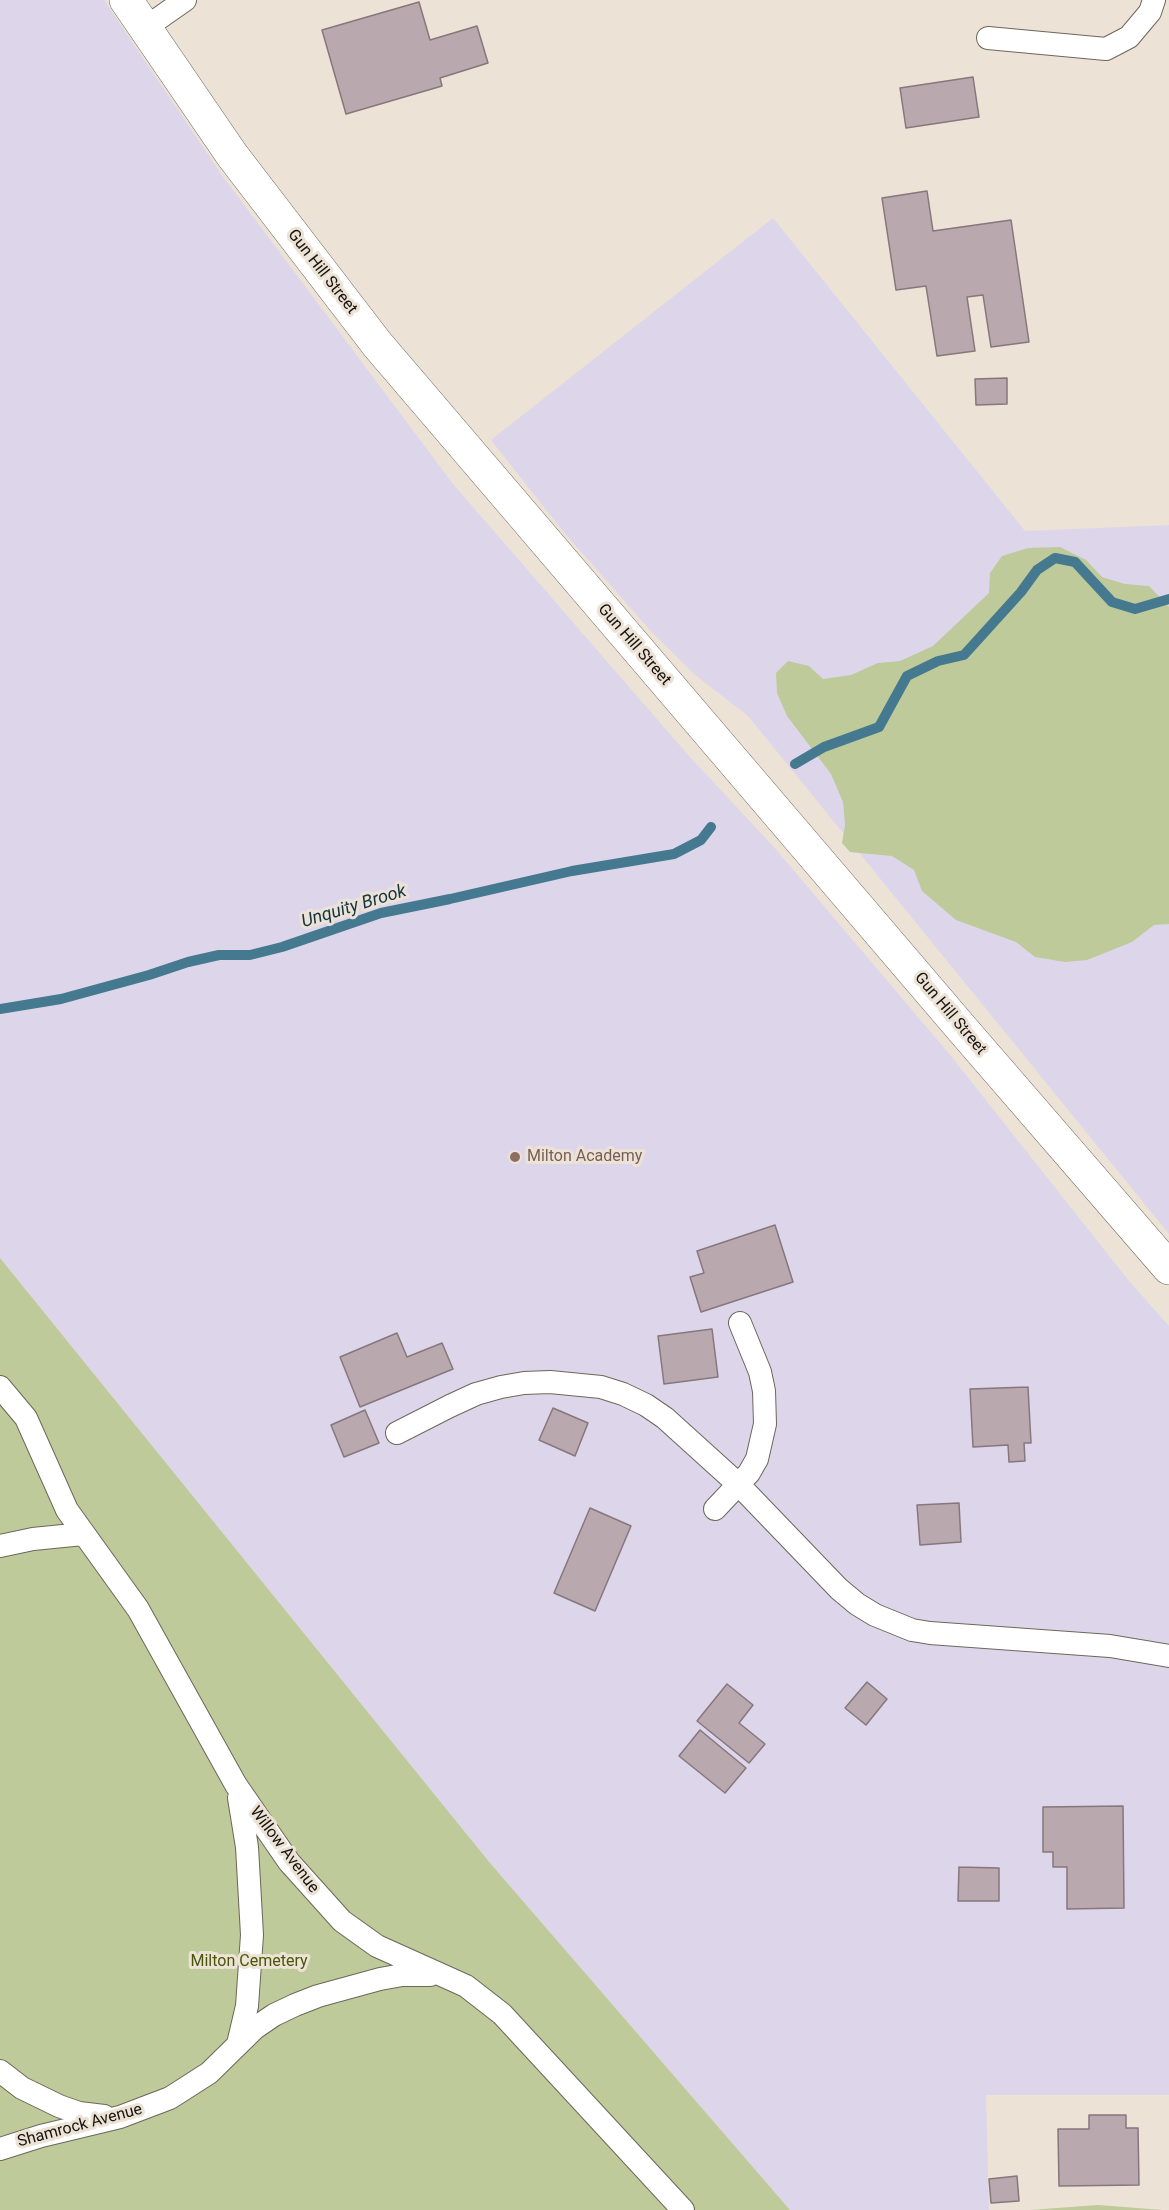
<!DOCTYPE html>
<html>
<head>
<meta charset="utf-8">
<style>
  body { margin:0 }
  canvas { display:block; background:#ece2d5 }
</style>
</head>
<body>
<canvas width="1169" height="2210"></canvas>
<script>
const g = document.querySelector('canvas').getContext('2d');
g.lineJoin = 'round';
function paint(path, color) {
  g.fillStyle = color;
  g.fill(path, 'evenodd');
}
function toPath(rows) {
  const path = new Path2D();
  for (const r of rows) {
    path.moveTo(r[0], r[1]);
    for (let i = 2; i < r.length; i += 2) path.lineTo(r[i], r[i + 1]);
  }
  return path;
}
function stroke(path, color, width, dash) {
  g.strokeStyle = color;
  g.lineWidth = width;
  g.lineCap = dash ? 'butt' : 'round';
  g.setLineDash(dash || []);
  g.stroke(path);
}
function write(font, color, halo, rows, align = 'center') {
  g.font = font + ' Roboto,sans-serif';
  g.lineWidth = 6;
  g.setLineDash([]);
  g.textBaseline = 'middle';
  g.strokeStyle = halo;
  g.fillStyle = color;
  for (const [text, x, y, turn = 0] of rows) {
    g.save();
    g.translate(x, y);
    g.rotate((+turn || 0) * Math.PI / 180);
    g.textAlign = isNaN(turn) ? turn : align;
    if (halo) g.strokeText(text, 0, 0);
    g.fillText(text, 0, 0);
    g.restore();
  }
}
paint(toPath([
  [0,0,104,0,221,174,453,484,689,756,773,846,951,1056,1129,1281,1169,1326,1169,2095,986,2095,989,2210,790,2210,490,1863,0,1258],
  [773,218,1025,531,1169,525,1169,1234,748,716,694,674,650,630,562,530,491,440]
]), '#ddd6eb');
paint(toPath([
  [1060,547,1086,560,1102,577,1125,584,1149,586,1169,607,1169,924,1154,925,1132,942,1087,960,1065,962,1035,957,1016,942,956,920,922,891,914,870,892,856,850,852,842,843,845,825,843,802,831,774,787,716,777,693,776,673,788,661,809,666,823,679,851,675,878,663,900,661,933,646,989,593,990,573,1002,556,1028,548],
  [0,1258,490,1863,790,2210,0,2210],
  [1098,2205,1163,2210,1030,2210]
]), '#beca99');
stroke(toPath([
  [795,764,824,747,879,727,907,676,938,661,964,655,1021,592,1037,570,1055,558,1075,562,1112,602,1135,609,1169,599],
  [0,1009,61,999,149,975,188,962,219,955,250,955,282,947,381,913,450,899,572,871,674,854,701,840,711,827]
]), '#45798f', 10);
const building = toPath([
  [419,2,430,40,477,26,488,63,440,78,442,86,346,114,322,30,419,2],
  [973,77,979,117,906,128,900,88,973,77],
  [927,191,933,231,1011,220,1029,342,991,347,983,295,967,297,975,351,937,356,926,286,896,290,882,198,927,191],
  [1007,378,1007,404,976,405,975,379,1007,378],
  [775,1225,793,1282,701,1312,690,1277,704,1273,697,1251,775,1225],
  [712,1329,718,1377,664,1384,658,1336,712,1329],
  [397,1333,407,1357,442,1343,453,1369,360,1407,340,1357,397,1333],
  [1028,1387,1031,1443,1024,1443,1025,1461,1009,1462,1008,1445,973,1447,970,1389,1028,1387],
  [553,1408,588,1423,575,1456,539,1440,553,1408],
  [365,1410,379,1443,344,1457,331,1425,365,1410],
  [959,1503,961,1542,920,1545,917,1505,959,1503],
  [590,1508,631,1526,595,1611,554,1593,590,1508],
  [867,1682,887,1699,866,1725,845,1708,867,1682],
  [727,1684,753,1705,739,1723,765,1744,749,1763,697,1721,727,1684],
  [700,1730,746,1768,725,1793,679,1756,700,1730],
  [1123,1806,1124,1908,1067,1909,1067,1867,1053,1867,1053,1852,1043,1852,1043,1807,1123,1806],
  [959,1867,999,1868,999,1901,958,1901,959,1867],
  [1089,2115,1126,2115,1126,2128,1138,2128,1139,2185,1059,2186,1058,2129,1089,2129,1089,2115],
  [1017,2176,1019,2201,991,2203,989,2179,1017,2176]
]);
paint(building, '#b9a9af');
stroke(building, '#86777d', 1.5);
const service = toPath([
  [145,28,185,0],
  [988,38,1106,49,1129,37,1150,12,1154,0],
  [0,1387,26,1418,67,1510,138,1609,236,1785,289,1862,342,1921,377,1946,466,1986,502,2014,683,2210],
  [397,1433,450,1406,476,1394,501,1387,524,1383,550,1382,601,1387,623,1394,646,1405,665,1418,739,1485,839,1589,857,1604,875,1615,912,1630,930,1633,1110,1646,1169,1656],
  [715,1509,749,1473,757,1459,765,1424,764,1391,760,1372,740,1323],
  [0,1546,33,1539,83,1534],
  [238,2044,247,2006,252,1935,247,1847,239,1798],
  [0,2071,22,2088,59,2106,79,2113,104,2116],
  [0,2149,41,2136,120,2117,170,2098,209,2073,255,2028,274,2015,295,2005,318,1996,380,1979,402,1975,430,1975]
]);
const minor = toPath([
  [126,0,232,155,377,344,963,1030,1169,1268]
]);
stroke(service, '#6e665a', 24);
stroke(minor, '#6e665a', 34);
stroke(service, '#fff', 22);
stroke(minor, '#fff', 33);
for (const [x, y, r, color] of [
  [515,1157,6,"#8d6e63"]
]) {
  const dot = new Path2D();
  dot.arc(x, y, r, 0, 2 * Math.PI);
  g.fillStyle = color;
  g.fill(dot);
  stroke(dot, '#ece2d5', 2);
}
write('16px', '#17130f', '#ece2d5', [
  ["Gun Hill Street",322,272,52],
  ["Gun Hill Street",634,645,49],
  ["Gun Hill Street",950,1014,50],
  ["Willow Avenue",284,1850,53],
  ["Shamrock Avenue",80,2126,-15]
]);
write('16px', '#785e54', '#ece2d5', [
  ["Milton Academy",527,1157]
], 'left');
write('16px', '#4a5609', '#ece2d5', [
  ["Milton Cemetery",249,1962]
]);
write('italic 18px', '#123544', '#ece2d5', [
  ["Unquity Brook",354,907,-17]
]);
</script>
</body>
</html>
